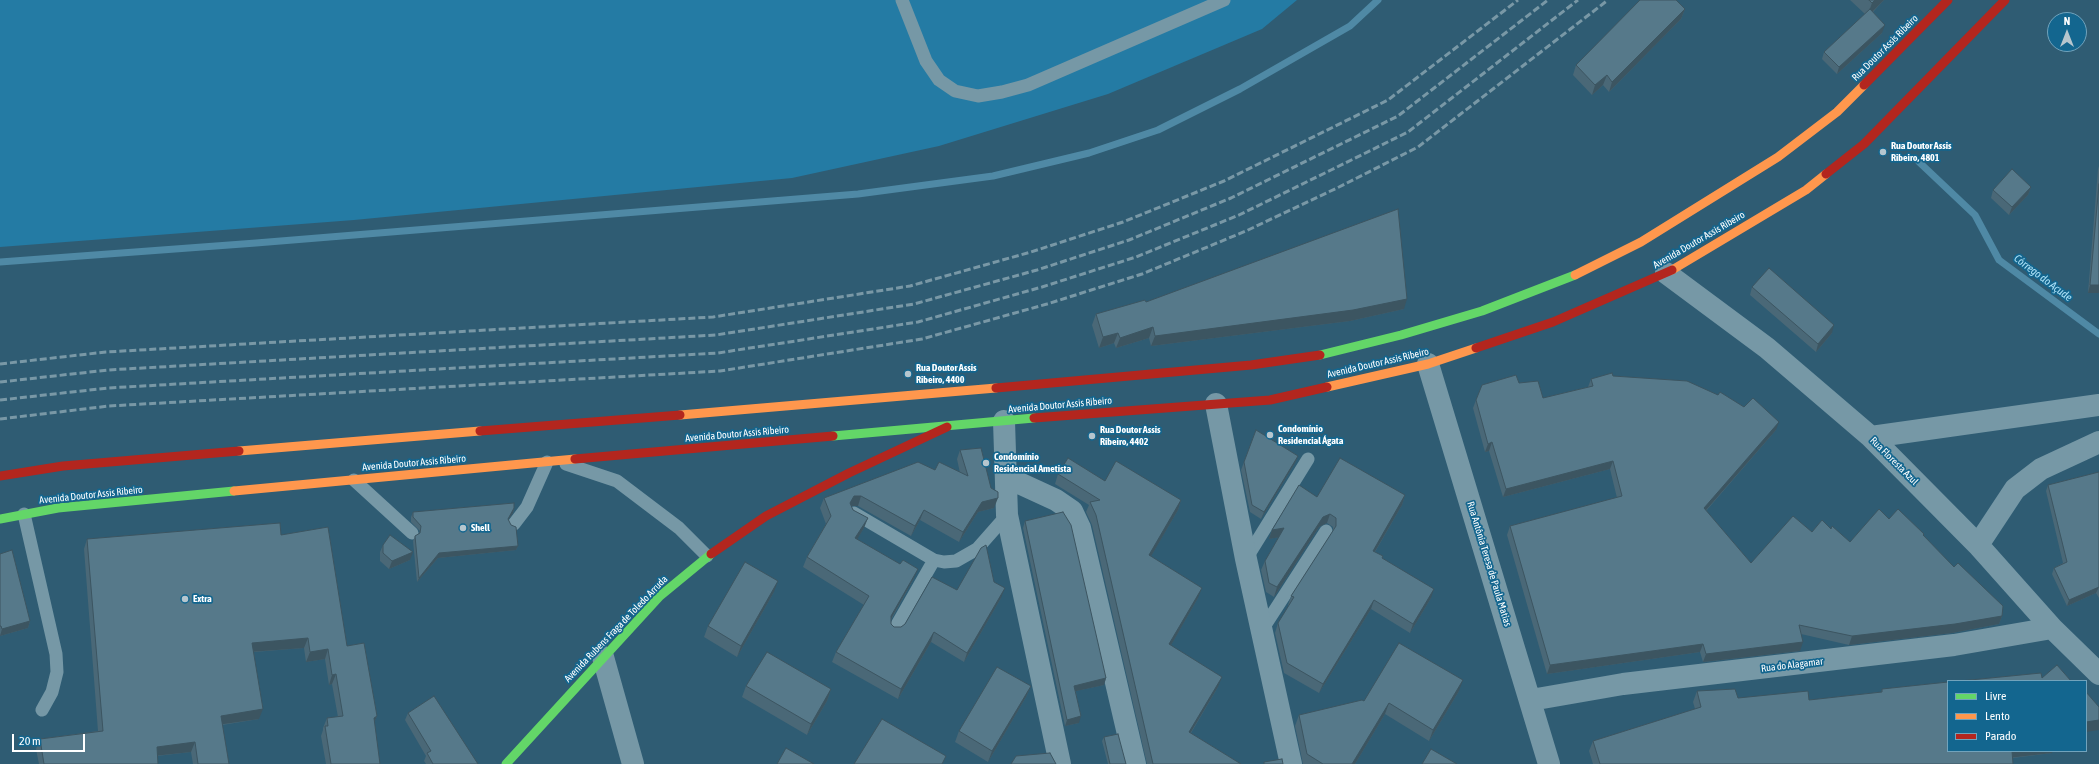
<!DOCTYPE html>
<html>
<head>
<meta charset="utf-8">
<style>
  body { margin:0 }
  #map { position:relative; width:2099px; height:764px; overflow:hidden; background:#2f5c73; font-family:"Asap Condensed",sans-serif }
  canvas { display:block }
  .legend { position:absolute; left:1947px; top:680px; width:140px; height:72px; box-sizing:border-box; background:#13668f; border:1px solid #71a3bc; margin:0; padding:5px 7px; list-style:none; font-size:12px; color:#fff }
  .legend li { display:flex; align-items:center; gap:8px; height:20px }
  .legend b { width:20px; border:1px solid #71a3bc }
  .north { position:absolute; left:2047px; top:12px; width:40px; height:40px; box-sizing:border-box; background:#13668f; border:1px solid #71a3bc; border-radius:50%; rotate:0deg; font-size:11px; font-weight:700; line-height:16px; text-align:center; color:#fff }
  .north::after { content:''; display:block; margin:auto; width:14px; height:18px; background:#b6c6ce; clip-path:polygon(50% 0,100% 100%,50% 72%,0 100%) }
  .scale { position:absolute; left:12px; top:734px; width:73px; height:18px; box-sizing:border-box; border:2px solid #fff; border-top:0; padding-left:5px; font-size:12px; line-height:14px; white-space:nowrap; color:#fff; -webkit-text-stroke:3px #13668f; paint-order:stroke }
</style>
</head>
<body>
<div id="map">
<canvas width="2099" height="764"></canvas>
<ul class="legend">
<li><b style="height:5px;background:#63d668"></b>Livre</li>
<li><b style="height:5px;background:#ff974d"></b>Lento</li>
<li><b style="height:5px;background:#b3261e"></b>Parado</li>
</ul>
<div class="north">N</div>
<div class="scale">20 m</div>
</div>
<script>
const g = document.querySelector('canvas').getContext('2d');
g.lineJoin = 'round';
function paint(path, color) {
  g.fillStyle = color;
  g.fill(path, 'evenodd');
}
function toPath(rows) {
  const path = new Path2D();
  for (const r of rows) {
    path.moveTo(r[0], r[1]);
    for (let i = 2; i < r.length; i += 2) path.lineTo(r[i], r[i + 1]);
  }
  return path;
}
function stroke(path, color, width, dash) {
  g.strokeStyle = color;
  g.lineWidth = width;
  g.lineCap = dash ? 'butt' : 'round';
  g.setLineDash(dash || []);
  g.stroke(path);
}
function write(font, color, halo, rows, align = 'center') {
  g.font = font + ' "Asap Condensed",sans-serif';
  g.lineWidth = 3.5;
  g.setLineDash([]);
  g.textBaseline = 'middle';
  g.strokeStyle = halo;
  g.fillStyle = color;
  for (const [text, x, y, turn = 0] of rows) {
    g.save();
    g.translate(x, y);
    g.rotate((+turn || 0) * Math.PI / 180);
    g.textAlign = isNaN(turn) ? turn : align;
    if (halo) g.strokeText(text, 0, 0);
    g.fillText(text, 0, 0);
    g.restore();
  }
}
paint(toPath([
  [0,0,1297,0,1262,29,1108,94,939,146,792,178,354,220,0,247]
]), '#247ba4');
stroke(toPath([
  [1919,162,1975,215,1999,260,2099,334],
  [0,262,256,243,858,194,993,176,1089,153,1158,130,1240,89,1350,26,1378,0]
]), '#4f89a5', 7);
stroke(toPath([
  [902,0,926,61,939,80,955,91,978,96,1002,92,1028,85,1224,0],
  [566,464,617,481,679,528,707,556],
  [354,480,412,533],
  [854,513,934,560,944,562,956,561,977,549,1007,515],
  [24,514,56,654,57,672,52,692,42,710],
  [514,524,527,507,547,462],
  [1246,559,1308,459],
  [894,630,934,560],
  [1262,630,1326,531]
]), '#7698a6', 13);
stroke(toPath([
  [1666,273,1767,348,1871,437,1978,545,2052,628,2099,674],
  [1428,364,1549,764],
  [1216,404,1246,559,1291,764],
  [1004,421,1007,515,1060,764],
  [1871,437,2099,405],
  [1006,477,1056,500,1072,511,1080,528,1135,764],
  [1978,545,2015,489,2041,469,2099,442],
  [603,657,633,764],
  [1531,700,1623,684,1954,645,2052,628]
]), '#7698a6', 22);
stroke(toPath([
  [1320,355,1401,335,1482,311,1575,275],
  [833,436,1034,418],
  [0,519,58,508,234,491],
  [506,764,660,596,711,554]
]), '#63d668', 9);
stroke(toPath([
  [1672,270,1806,190,1826,174],
  [1575,275,1641,242,1778,157,1837,112,1864,85],
  [1327,387,1428,364,1476,348],
  [680,415,996,388],
  [239,451,480,431],
  [234,491,575,459]
]), '#ff974d', 9);
stroke(toPath([
  [1864,85,1948,0],
  [1826,174,1864,144,2005,0],
  [1476,348,1553,322,1672,270],
  [996,388,1251,365,1320,355],
  [1034,418,1270,400,1327,387],
  [480,431,680,415],
  [575,459,833,436],
  [0,476,63,466,239,451],
  [711,554,766,516,849,473,947,427]
]), '#b3261e', 9);
stroke(toPath([
  [0,364,106,352,713,317,910,286,1031,252,1123,222,1224,181,1388,100,1518,0],
  [0,382,108,370,716,335,914,304,1037,270,1129,240,1231,198,1398,116,1548,0],
  [0,400,108,388,718,353,918,322,1042,287,1136,257,1239,215,1331,170,1408,132,1578,0],
  [0,419,109,406,720,371,922,339,1047,304,1142,274,1246,231,1339,187,1418,147,1608,0]
]), '#7998a6', 3, [7, 3]);
paint(toPath([
  [1850,0,1884,0,1873,12,1882,33,1837,74,1822,59,1824,52,1865,14],
  [1685,9,1681,19,1609,92,1603,85,1592,95,1573,75,1576,65],
  [2099,166,2099,293,2088,293,2098,169],
  [2031,187,2028,195,2009,215,1991,198,1993,190],
  [1752,287,1832,333,1816,352,1750,295],
  [1146,302,1404,309,1350,321,1151,346,1149,338,1116,348,1114,343,1099,348,1092,325,1096,314],
  [1613,376,1776,430,1706,511,1751,563,1812,532,1831,529,1850,542,1889,519,1923,536,2002,616,1999,624,1952,633,1849,645,1801,634,1800,651,1703,662,1700,652,1547,674,1507,535,1510,526,1617,498,1610,469,1503,497,1489,451,1485,452,1473,408,1476,400,1519,383,1543,398,1588,387,1591,379],
  [1256,430,1298,456,1295,463,1261,519,1250,512,1241,470],
  [960,450,994,508,978,512,959,542,920,520,911,536,858,506,851,506,864,528,857,539,914,578,891,620,891,624,894,627,901,627,957,590,994,582,1001,598,964,662,931,642,898,699,832,662,836,652,864,605,803,567,807,557,826,524,820,508,824,498,935,470,960,473,957,459],
  [2099,472,2099,598,2096,593,2067,606,2052,574,2054,568,2063,563,2046,491,2048,485],
  [1058,474,1105,481,1181,500,1178,510,1151,556,1198,598,1171,645,1218,687,1191,733,1241,764,1147,764,1092,525,1086,512,1089,505,1055,484],
  [1405,495,1402,505,1375,552,1382,558,1431,598,1410,633,1371,609,1319,693,1284,673,1275,633,1278,623,1289,606,1288,605,1291,596,1333,531,1333,527,1327,523,1319,527,1274,597,1266,592,1261,570,1265,561,1279,537,1269,539,1272,530,1317,497],
  [514,508,513,513,508,520,518,546,516,550,438,558,417,582,413,541,415,536,419,534,420,531,411,522,411,517,413,512],
  [1025,521,1106,678,1104,685,1076,691,1079,723,1065,726,1023,528],
  [281,535,347,646,377,716,374,723,380,764,326,764,321,736,323,730,323,728,327,718,338,717,332,684,329,685,325,659,306,662,304,648,254,652,259,719,222,725,229,764,193,764,191,752,157,756,158,764,39,764,36,749,40,739,98,731,84,549,87,539],
  [383,545,410,560,389,569,380,561,380,552],
  [0,554,30,621,28,628,0,636],
  [774,592,737,657,704,637,708,626],
  [746,686,831,689,827,701,807,735,742,697],
  [1031,686,1026,697,988,762,955,742,959,731],
  [1882,689,2052,753,2013,758,2013,764,1593,764,1589,751,1593,741,1695,709,1693,702,1697,691,1738,698,1809,700,1881,692],
  [1459,691,1429,741,1385,714,1355,764,1303,764,1295,726,1299,715,1364,701],
  [408,713,478,764,426,764,424,761,426,756,405,720],
  [1104,737,1126,764,1108,764,1102,741]
]), '#4a6877');
paint(toPath([
  [1875,0,1884,0,1867,17,1872,3],
  [1685,9,1681,19,1609,92,1612,82],
  [1885,25,1882,33,1837,74,1839,67],
  [1607,75,1603,85,1592,95,1595,85],
  [2031,187,2028,195,2009,215,2012,207],
  [2090,285,2099,285,2099,293,2088,293],
  [1407,299,1404,309,1350,321,1151,346,1155,336],
  [1834,325,1832,333,1816,352,1818,344],
  [1153,327,1149,338,1116,348,1120,338],
  [1118,333,1114,343,1099,348,1103,337],
  [1779,422,1776,430,1700,517,1704,508],
  [1492,442,1489,451,1485,452,1488,444],
  [1298,456,1295,463,1261,519,1264,512],
  [1613,461,1610,469,1503,497,1506,489],
  [1405,495,1402,505,1370,560,1373,551],
  [854,496,861,496,858,506,850,506,850,503],
  [998,498,994,508,978,512,959,542,963,532,982,502],
  [1181,500,1178,510,1146,565,1149,555],
  [514,508,513,513,506,523,508,519],
  [924,510,920,520,911,536,915,526],
  [1330,514,1327,523,1319,527,1274,597,1277,587,1323,517],
  [868,518,864,528,852,548,855,538],
  [1284,528,1281,537,1269,539,1272,530],
  [518,546,516,550,438,558,417,582,419,578,439,553],
  [413,552,410,560,389,569,392,561],
  [918,569,914,578,887,626,891,616],
  [778,581,774,592,737,657,741,646],
  [2099,587,2096,593,2067,606,2069,600],
  [1005,588,1001,598,964,662,967,653],
  [1202,588,1198,598,1166,654,1169,644],
  [1434,589,1431,598,1410,633,1413,624],
  [1374,600,1371,609,1319,693,1323,684],
  [2002,616,1999,624,1952,633,1849,645,1852,636],
  [30,621,28,628,0,636,2,629],
  [934,632,931,642,898,699,901,689],
  [308,638,304,648,249,652,252,643],
  [1803,642,1800,651,1703,662,1706,654],
  [1703,644,1700,652,1547,674,1550,665],
  [328,649,325,659,306,662,310,652],
  [336,674,332,684,329,685,332,675],
  [1222,677,1218,687,1185,742,1189,732],
  [1106,678,1104,685,1072,692,1074,686],
  [1463,680,1459,691,1429,741,1433,730],
  [1031,686,1026,697,988,762,992,751],
  [831,689,827,701,807,735,811,724],
  [1389,703,1385,714,1355,764,1352,764],
  [263,709,259,719,217,725,221,716],
  [377,716,373,726,374,718],
  [1081,716,1079,723,1065,726,1067,720],
  [2099,720,2099,730,2086,732,2086,722],
  [195,742,191,752,153,756,157,747],
  [2011,751,2053,751,2052,753,2008,758]
]), '#3c5561');
const building = toPath([
  [1640,0,1676,0,1685,9,1612,82,1607,75,1595,85,1576,65,1640,0],
  [1869,0,1875,0,1872,3,1869,0],
  [1870,9,1885,25,1839,67,1824,52,1870,9],
  [2012,169,2031,187,2012,207,1993,190,2012,169],
  [2099,184,2099,285,2090,285,2099,184],
  [1398,209,1407,299,1353,310,1155,336,1153,327,1120,338,1118,333,1103,337,1096,314,1145,300,1146,302,1398,209],
  [1769,268,1834,325,1818,344,1752,287,1769,268],
  [1612,373,1613,376,1687,381,1718,395,1720,392,1744,407,1753,398,1779,422,1704,508,1751,563,1793,516,1812,532,1822,520,1831,529,1832,526,1850,542,1879,509,1889,519,1898,509,1924,534,1923,535,1954,567,1958,563,2003,606,2002,616,1955,624,1852,636,1799,625,1803,642,1706,654,1703,644,1550,665,1510,526,1622,496,1613,461,1506,489,1492,442,1488,444,1476,400,1482,385,1516,375,1519,383,1538,381,1543,398,1593,386,1591,379,1612,373],
  [1256,430,1298,456,1264,512,1252,505,1244,462,1256,430],
  [981,448,991,488,998,492,998,498,982,502,963,532,924,510,915,526,861,496,854,496,850,503,853,510,868,518,855,538,900,564,903,560,918,569,891,616,891,624,894,627,901,627,905,624,932,577,957,590,981,548,986,545,994,582,1005,588,967,653,934,632,901,689,836,652,869,596,807,557,831,516,824,498,918,462,935,470,939,462,968,476,960,450,981,448],
  [1068,458,1105,481,1116,461,1181,500,1149,555,1202,588,1169,644,1222,677,1189,732,1241,764,1153,764,1096,515,1090,502,1100,500,1058,474,1068,458],
  [1340,458,1405,495,1373,551,1383,556,1382,558,1434,589,1413,624,1374,600,1323,684,1287,663,1278,623,1294,597,1291,596,1336,526,1336,518,1330,514,1323,517,1277,587,1269,583,1265,561,1284,528,1272,530,1299,485,1317,497,1340,458],
  [2099,472,2099,587,2069,600,2054,568,2067,562,2048,485,2099,472],
  [514,503,514,508,508,519,511,525,516,527,518,546,439,553,419,578,415,536,420,533,421,526,413,517,413,512,514,503],
  [1063,512,1071,525,1106,678,1074,686,1081,716,1067,720,1025,521,1063,512],
  [280,523,281,535,328,527,347,646,364,643,377,716,374,718,380,764,331,764,325,726,328,726,327,718,343,716,336,674,332,675,328,649,310,652,308,638,252,643,263,709,221,716,229,764,198,764,195,742,157,747,158,764,44,764,40,739,103,731,87,539,280,523],
  [390,535,413,552,392,561,383,553,383,545,390,535],
  [12,550,30,621,2,629,1,626,0,626,0,554,12,550],
  [745,562,778,581,741,646,708,626,745,562],
  [1399,643,1463,680,1433,730,1389,703,1352,764,1323,764,1307,754,1299,715,1362,700,1364,701,1399,643],
  [767,652,831,689,811,724,746,686,767,652],
  [2057,665,2071,681,1960,681,2041,673,2042,678,2057,665],
  [997,667,1031,686,992,751,959,731,997,667],
  [1948,682,1948,751,2012,751,2013,764,1600,764,1593,741,1701,707,1697,691,1735,689,1738,698,1808,691,1809,700,1882,692,1882,689,1948,682],
  [2086,692,2099,707,2099,720,2086,722,2086,692],
  [434,696,478,764,433,764,427,753,431,751,408,713,434,696],
  [882,719,946,756,942,764,854,764,882,719],
  [1118,734,1126,764,1110,764,1104,737,1118,734],
  [786,748,814,764,777,764,786,748],
  [1431,749,1457,764,1422,764,1431,749],
  [1050,753,1056,764,1011,764,1016,756,1050,753],
  [1282,759,1283,764,1264,764,1264,762,1282,759]
]);
paint(building, '#56798a');
stroke(building, '#3c5561', 1);
for (const [x, y, r, color] of [
  [1883,152,4,"#b6c6ce"],
  [908,374,4,"#b6c6ce"],
  [1270,435,4,"#b6c6ce"],
  [1092,436,4,"#b6c6ce"],
  [986,463,4,"#b6c6ce"],
  [463,528,4,"#b6c6ce"],
  [185,599,4,"#b6c6ce"]
]) {
  const dot = new Path2D();
  dot.arc(x, y, r, 0, 2 * Math.PI);
  g.fillStyle = color;
  g.fill(dot);
  stroke(dot, '#13668f', 1.5);
}
write('10px', '#fff', '#13668f', [
  ["Rua Doutor Assis Ribeiro",1885,48,-45],
  ["Avenida Doutor Assis Ribeiro",1699,240,-30],
  ["Avenida Doutor Assis Ribeiro",1378,363,-13],
  ["Avenida Doutor Assis Ribeiro",1060,405,-5],
  ["Avenida Doutor Assis Ribeiro",737,434,-5],
  ["Rua Floresta Azul",1894,461,45],
  ["Avenida Doutor Assis Ribeiro",414,463,-5],
  ["Avenida Doutor Assis Ribeiro",91,495,-6],
  ["Rua Antônia Teresa de Paula Matias",1489,564,73],
  ["Avenida Rubens Fraga de Toledo Arruda",616,629,-46],
  ["Rua do Alagamar",1792,665,-7]
]);
write('bold 10px', '#fff', '#13668f', [
  ["Rua Doutor Assis",1891,146],
  ["Ribeiro, 4801",1891,158],
  ["Rua Doutor Assis",916,368],
  ["Ribeiro, 4400",916,380],
  ["Condomínio",1278,429],
  ["Residencial Ágata",1278,441],
  ["Rua Doutor Assis",1100,430],
  ["Ribeiro, 4402",1100,442],
  ["Condomínio",994,457],
  ["Residencial Ametista",994,469],
  ["Shell",471,528],
  ["Extra",193,599]
], 'left');
write('italic 11px', '#ade2f8', '#13668f', [
  ["Córrego do Açude",2043,278,37]
]);
</script>
</body>
</html>
